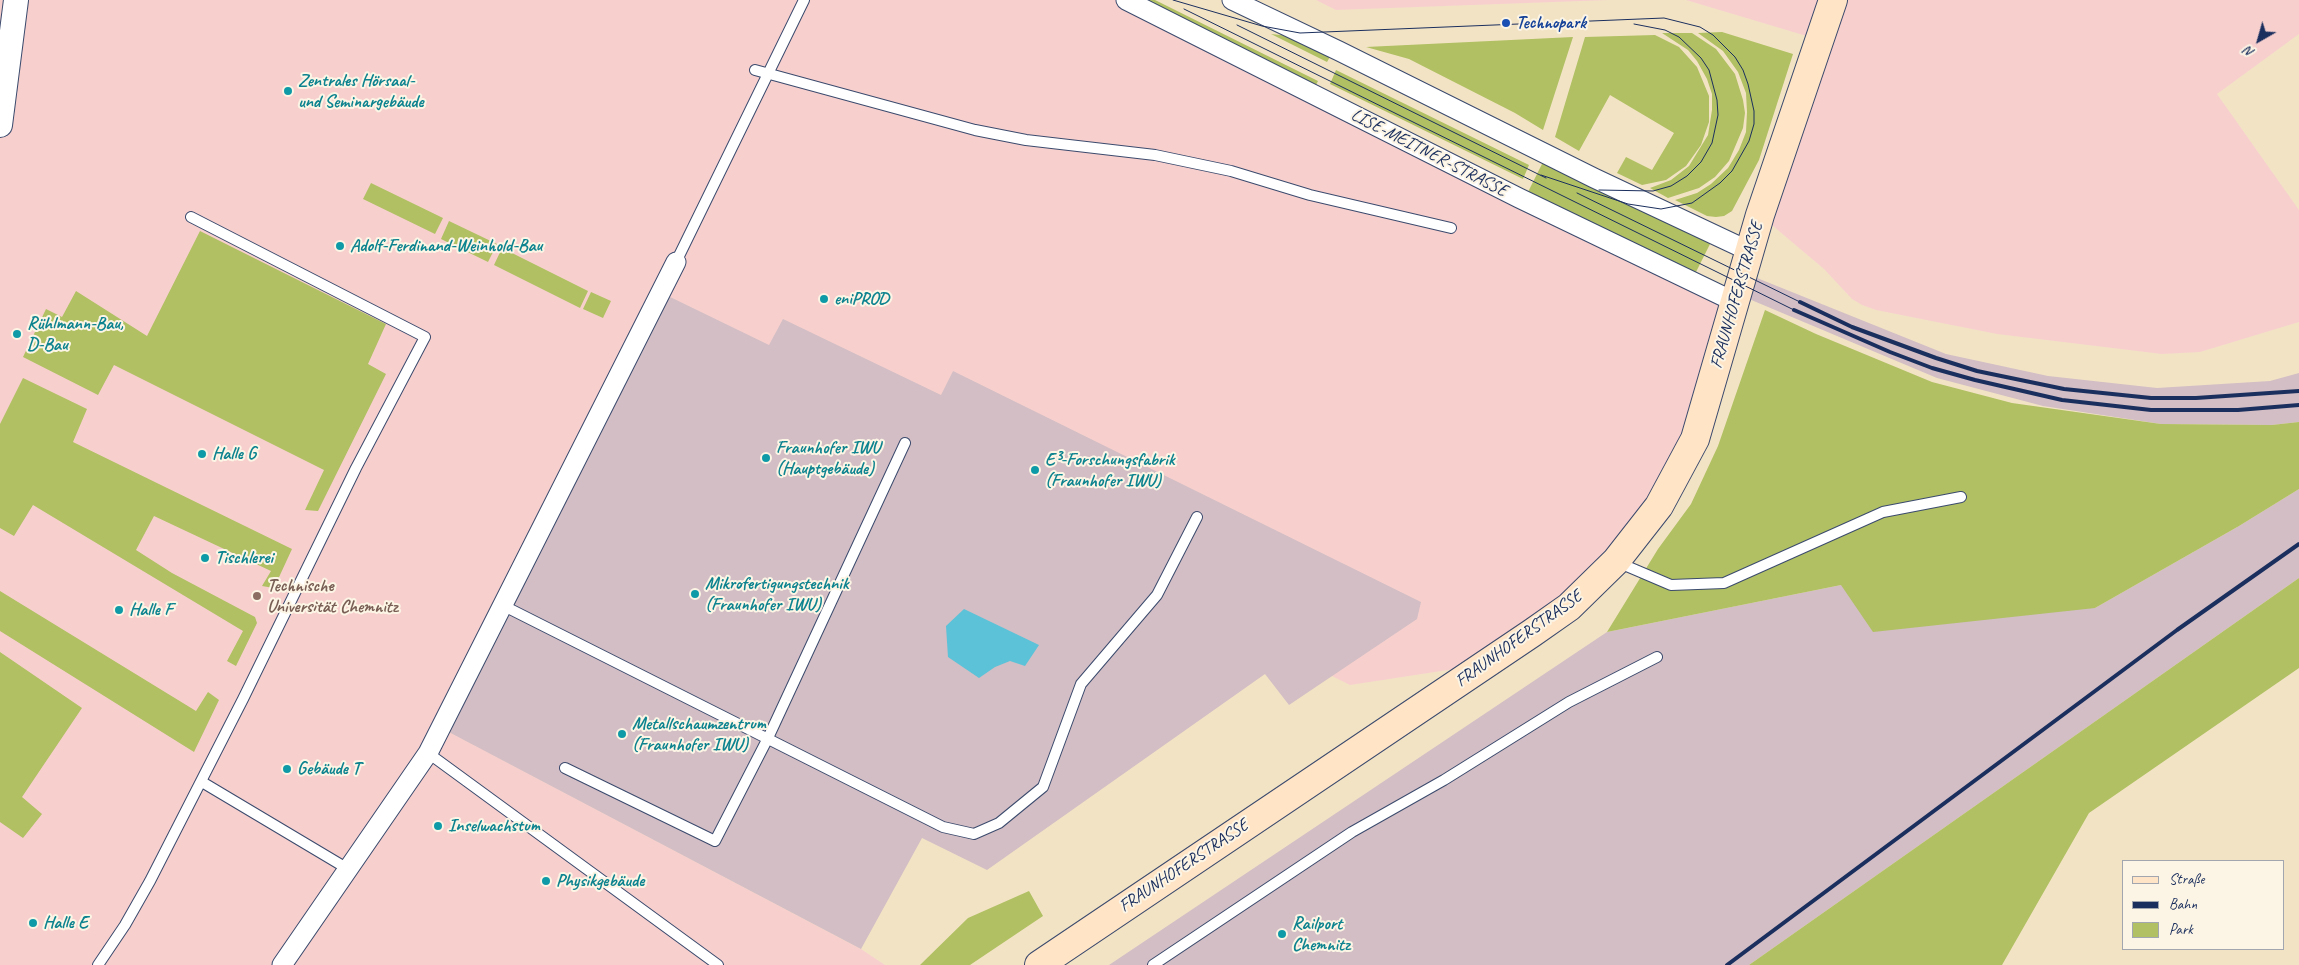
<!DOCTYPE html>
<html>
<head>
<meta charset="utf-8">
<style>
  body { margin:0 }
  #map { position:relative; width:2299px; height:965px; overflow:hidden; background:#f2e3c5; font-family:Caveat,sans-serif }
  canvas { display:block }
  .legend { position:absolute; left:2122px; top:860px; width:162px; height:90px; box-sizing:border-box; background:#fcf5e5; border:1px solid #a2a6af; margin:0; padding:6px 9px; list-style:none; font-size:15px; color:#1b2f5e }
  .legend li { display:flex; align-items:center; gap:10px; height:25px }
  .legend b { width:25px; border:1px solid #a2a6af }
  .north { position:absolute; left:2234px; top:15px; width:50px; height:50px; -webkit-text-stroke:4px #fcf5e5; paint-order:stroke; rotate:218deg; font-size:14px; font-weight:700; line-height:20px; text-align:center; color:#1b2f5e }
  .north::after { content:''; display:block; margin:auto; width:18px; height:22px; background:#1b2f5e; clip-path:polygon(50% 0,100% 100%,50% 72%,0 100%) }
</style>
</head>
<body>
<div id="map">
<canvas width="2299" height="965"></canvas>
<ul class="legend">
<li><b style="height:6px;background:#ffe4c6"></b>Straße</li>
<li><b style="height:6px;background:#1b2f5e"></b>Bahn</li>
<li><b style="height:14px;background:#b0c062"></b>Park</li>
</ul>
<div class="north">N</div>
</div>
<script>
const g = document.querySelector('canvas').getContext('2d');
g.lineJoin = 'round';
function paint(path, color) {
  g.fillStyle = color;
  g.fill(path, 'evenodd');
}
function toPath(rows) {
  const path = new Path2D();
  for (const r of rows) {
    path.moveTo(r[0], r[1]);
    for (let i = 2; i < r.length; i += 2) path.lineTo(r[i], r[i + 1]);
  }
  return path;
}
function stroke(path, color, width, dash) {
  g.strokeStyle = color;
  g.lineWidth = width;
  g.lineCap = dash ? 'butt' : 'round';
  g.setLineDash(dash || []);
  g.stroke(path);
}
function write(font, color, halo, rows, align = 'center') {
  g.font = font + ' Caveat,sans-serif';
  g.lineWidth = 4;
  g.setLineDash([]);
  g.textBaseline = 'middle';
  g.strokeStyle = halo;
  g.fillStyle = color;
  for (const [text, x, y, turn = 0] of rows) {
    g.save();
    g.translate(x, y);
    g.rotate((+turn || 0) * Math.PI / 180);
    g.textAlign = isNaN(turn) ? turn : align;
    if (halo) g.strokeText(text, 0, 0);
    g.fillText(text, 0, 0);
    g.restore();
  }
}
paint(toPath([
  [0,0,1135,0,1735,302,1659,506,1487,664,1350,685,649,336,446,730,861,949,885,965,0,965],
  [1316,0,1609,0,1336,10],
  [1686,0,2299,0,2299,34,2217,94,2299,210,2299,322,2200,352,2162,354,1997,334,1876,310,1862,305,1852,299,1824,269,1760,215,1820,40]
]), '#f7d0ce');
paint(toPath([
  [1757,278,1946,354,2048,376,2157,388,2270,381,2299,373,2299,422,2272,425,2161,424,2043,406,1937,378,1749,299],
  [666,295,769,345,783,319,941,395,953,371,1421,602,1417,619,1289,705,1265,674,987,870,922,838,861,949,445,730],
  [2299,489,2299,578,1749,965,1109,965,1607,632,1841,585,2095,608,2239,526]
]), '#d2bec4');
paint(toPath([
  [1139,0,1155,0,1318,81,1314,89],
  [1722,32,1793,54,1759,160,1732,211,1724,216,1716,217,1707,216,1675,200,1697,193,1711,184,1728,168,1739,150,1746,132,1747,112,1746,93,1738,72,1723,51,1698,33],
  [1662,33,1692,33,1716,49,1735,74,1743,100,1745,113,1743,128,1729,161,1715,177,1699,188,1668,198,1650,188,1671,180,1689,166,1708,135,1712,110,1712,94,1707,79,1697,61,1688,50],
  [1271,34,1290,36,1331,55,1327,62],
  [1655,35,1679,47,1697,67,1709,96,1709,122,1701,145,1686,166,1666,180,1642,185,1617,173,1626,157,1652,170,1674,133,1610,95,1579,151,1555,137,1585,37],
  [1573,37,1543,130,1515,113,1409,59,1366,47],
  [1336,70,1529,165,1523,179,1330,84],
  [1544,160,1711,242,1694,276,1527,194],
  [371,183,443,218,435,234,363,199],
  [449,221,497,244,488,262,441,239],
  [200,231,386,324,368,364,386,374,318,511,305,510,324,470,114,365,98,395,23,357,46,309,62,317,76,291,147,336],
  [502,248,588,291,580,308,494,265],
  [591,292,611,301,603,318,583,309],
  [1765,310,1816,334,1932,382,2012,403,2161,424,2272,425,2299,422,2299,489,2239,526,2095,608,1873,632,1841,585,1607,632,1658,549,1691,504,1718,446],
  [23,378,87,409,73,442,292,549,274,588,262,586,271,571,154,516,136,550,172,573,255,617,257,623,236,666,227,661,243,631,33,505,14,536,0,528,0,424],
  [2299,578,2299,668,2089,813,2002,965,1749,965],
  [0,591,196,711,208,692,219,700,194,752,0,631],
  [0,652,82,708,22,797,42,814,23,838,0,822],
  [1029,891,1043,916,970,965,920,965,968,918]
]), '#b0c062');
paint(toPath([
  [964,609,1039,645,1025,666,1010,661,995,667,979,678,948,657,946,626]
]), '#5bc2d8');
const service = toPath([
  [755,70,975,130,1026,140,1155,155,1231,171,1310,195,1451,228],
  [676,262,804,0],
  [1617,562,1671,585,1724,583,1883,512,1961,497],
  [502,605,943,827,974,834,999,823,1043,787,1081,684,1157,595,1197,517],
  [428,753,718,965],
  [565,768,715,841,768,738,905,443],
  [202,782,348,869],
  [98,965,125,925,150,881,243,699,356,468,425,337,191,217],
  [1153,965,1352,832,1444,780,1569,702,1657,657]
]);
const minor = toPath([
  [1126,0,1519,198,1735,302],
  [1232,0,1339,51,1594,178,1749,251],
  [282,965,428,753,676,262]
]);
const tertiary = toPath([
  [0,125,16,0]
]);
const secondary = toPath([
  [1039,965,1532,633,1569,607,1616,561,1659,506,1695,439,1760,215,1833,0]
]);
stroke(service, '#3b4a6d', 12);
stroke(minor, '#3b4a6d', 21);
stroke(tertiary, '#3b4a6d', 26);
stroke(secondary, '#3b4a6d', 30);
stroke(service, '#fff', 10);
stroke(minor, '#fff', 19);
stroke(tertiary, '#fff', 24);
stroke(secondary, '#ffe4c6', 28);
stroke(toPath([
  [1173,0,1262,26,1300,33,1664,18,1700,27,1713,35,1735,57,1743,70,1748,84,1754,111,1754,124,1749,141,1732,171,1720,183,1692,203,1661,209,1628,204,1541,175],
  [1184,9,1794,310],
  [1237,25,1546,178],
  [1599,190,1653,191,1671,186,1687,176,1701,162,1712,143,1718,115,1717,100,1709,70,1701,58,1679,37,1665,30,1634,24],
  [1577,193,1800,302]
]), '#1b2f5e', 1);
stroke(toPath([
  [1800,302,1852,327,1936,358,1977,371,2064,389,2151,398,2196,398,2299,391],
  [1794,310,1890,352,1932,368,1975,380,2062,400,2151,410,2238,410,2299,405],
  [1727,965,2177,630,2299,544]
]), '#1b2f5e', 4);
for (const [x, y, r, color] of [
  [1506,23,5,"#1a4fb4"],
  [288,91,5,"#0f9aa8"],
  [340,246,5,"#0f9aa8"],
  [824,299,5,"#0f9aa8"],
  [17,334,5,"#0f9aa8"],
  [202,454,5,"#0f9aa8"],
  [766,458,5,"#0f9aa8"],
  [1035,470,5,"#0f9aa8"],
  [205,558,5,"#0f9aa8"],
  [695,594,5,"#0f9aa8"],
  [257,596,5,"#8d6e63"],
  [119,610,5,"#0f9aa8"],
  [622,734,5,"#0f9aa8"],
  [287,769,5,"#0f9aa8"],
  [438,826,5,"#0f9aa8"],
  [546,881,5,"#0f9aa8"],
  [33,923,5,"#0f9aa8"],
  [1282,934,5,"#0f9aa8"]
]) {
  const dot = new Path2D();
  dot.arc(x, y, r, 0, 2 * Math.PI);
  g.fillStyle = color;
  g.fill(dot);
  stroke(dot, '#fcf5e5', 2);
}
write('bold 18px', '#164399', '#fcf5e5', [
  ["Technopark",1516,23]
], 'left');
write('bold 18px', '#0d838f', '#fcf5e5', [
  ["Zentrales Hörsaal-",298,81],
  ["und Seminargebäude",298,102],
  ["Adolf-Ferdinand-Weinhold-Bau",350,246],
  ["eniPROD",834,299],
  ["Rühlmann-Bau,",27,324],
  ["D-Bau",27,345],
  ["Fraunhofer IWU",776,448],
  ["(Hauptgebäude)",776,469],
  ["Halle G",212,454],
  ["E³-Forschungsfabrik",1045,460],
  ["(Fraunhofer IWU)",1045,481],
  ["Tischlerei",215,558],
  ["Mikrofertigungstechnik",705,584],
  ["(Fraunhofer IWU)",705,605],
  ["Halle F",129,610],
  ["Metallschaumzentrum",632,724],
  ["(Fraunhofer IWU)",632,745],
  ["Gebäude T",297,769],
  ["Inselwachstum",448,826],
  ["Physikgebäude",556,881],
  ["Halle E",43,923],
  ["Railport",1292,924],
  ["Chemnitz",1292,945]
], 'left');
write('18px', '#1b2f5e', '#fcf5e5', [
  ["LISE-MEITNER-STRASSE",1429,153,27],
  ["FRAUNHOFERSTRASSE",1737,295,-74],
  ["FRAUNHOFERSTRASSE",1519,639,-36],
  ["FRAUNHOFERSTRASSE",1184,866,-34]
]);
write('bold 18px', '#785e54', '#fcf5e5', [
  ["Technische",267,586],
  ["Universität Chemnitz",267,607]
], 'left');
</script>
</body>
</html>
